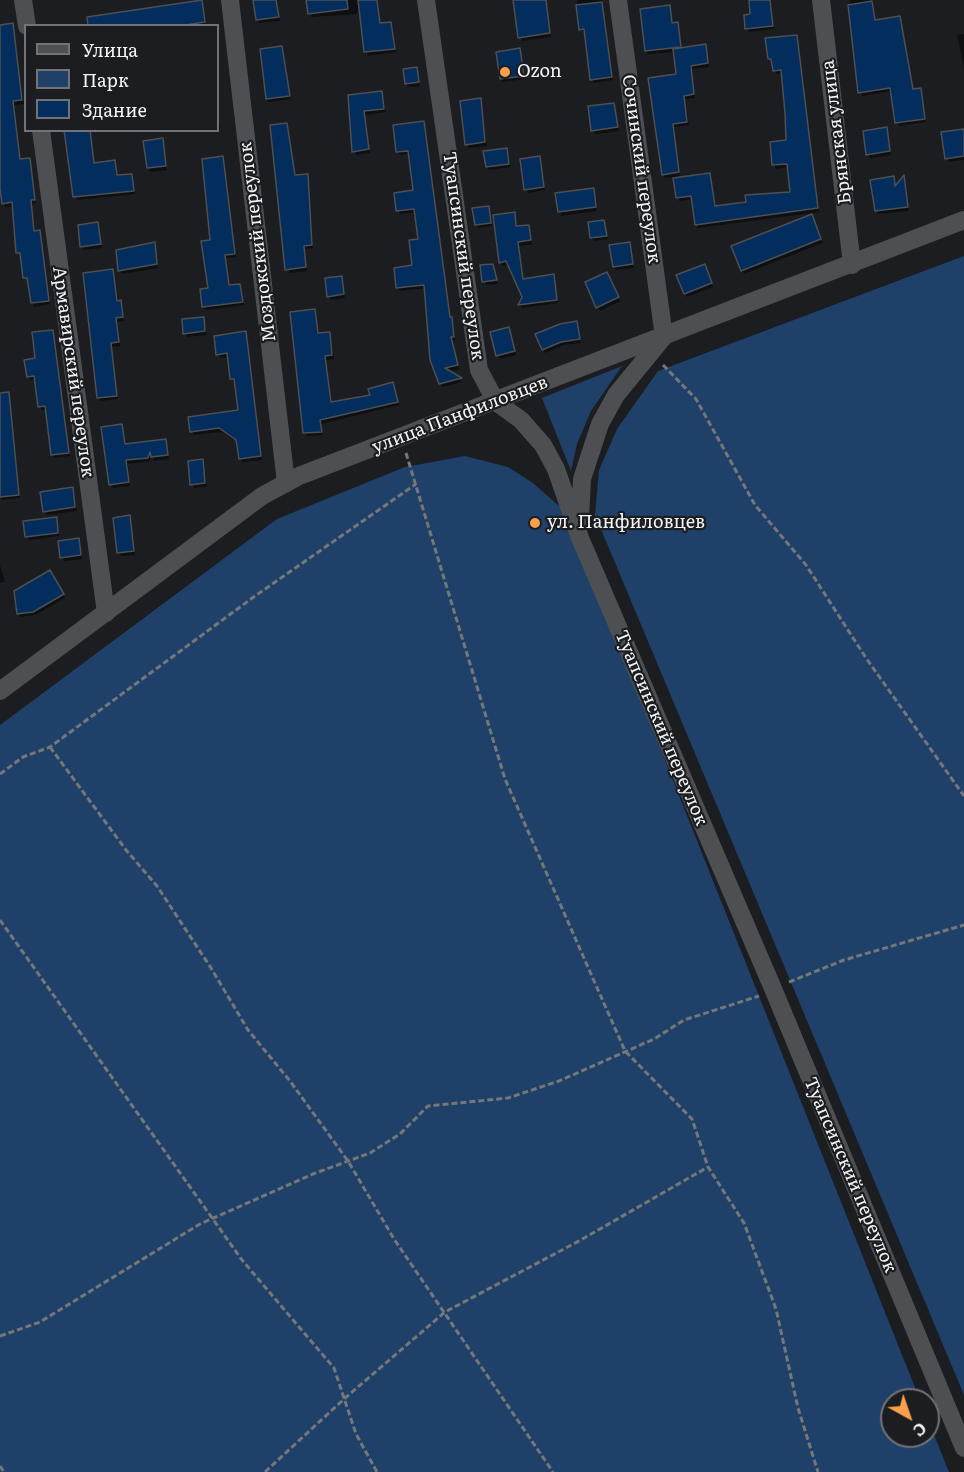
<!DOCTYPE html>
<html>
<head>
<meta charset="utf-8">
<style>
  body { margin:0 }
  #map { position:relative; width:964px; height:1472px; overflow:hidden; background:#1b1d20; font-family:Literata,serif }
  canvas { display:block }
  .legend { position:absolute; left:24px; top:24px; width:195px; height:108px; box-sizing:border-box; background:#1b1d20; border:2px solid #717376; margin:0; padding:8px 10px; list-style:none; font-size:18px; color:#f3f4f6 }
  .legend li { display:flex; align-items:center; gap:12px; height:30px }
  .legend b { width:30px; border:2px solid #717376 }
  .north { position:absolute; left:880px; top:1388px; width:60px; height:60px; box-sizing:border-box; background:#1b1d20; border:2px solid #717376; border-radius:50%; rotate:140deg; font-size:16px; font-weight:700; line-height:24px; text-align:center; color:#f3f4f6 }
  .north::after { content:''; display:block; margin:auto; width:21px; height:27px; background:#f9a04c; clip-path:polygon(50% 0,100% 100%,50% 72%,0 100%) }
</style>
</head>
<body>
<div id="map">
<canvas width="964" height="1472"></canvas>
<ul class="legend">
<li><b style="height:8px;background:#4d4f52"></b>Улица</li>
<li><b style="height:16px;background:#1f4069"></b>Парк</li>
<li><b style="height:16px;background:#032d5c"></b>Здание</li>
</ul>
<div class="north">С</div>
</div>
<script>
const g = document.querySelector('canvas').getContext('2d');
g.lineJoin = 'round';
function paint(path, color) {
  g.fillStyle = color;
  g.fill(path, 'evenodd');
}
function toPath(rows) {
  const path = new Path2D();
  for (const r of rows) {
    path.moveTo(r[0], r[1]);
    for (let i = 2; i < r.length; i += 2) path.lineTo(r[i], r[i + 1]);
  }
  return path;
}
function stroke(path, color, width, dash) {
  g.strokeStyle = color;
  g.lineWidth = width;
  g.lineCap = dash ? 'butt' : 'round';
  g.setLineDash(dash || []);
  g.stroke(path);
}
function write(font, color, halo, rows, align = 'center') {
  g.font = font + ' Literata,serif';
  g.lineWidth = 4.5;
  g.setLineDash([]);
  g.textBaseline = 'middle';
  g.strokeStyle = halo;
  g.fillStyle = color;
  for (const [text, x, y, turn = 0] of rows) {
    g.save();
    g.translate(x, y);
    g.rotate((+turn || 0) * Math.PI / 180);
    g.textAlign = isNaN(turn) ? turn : align;
    if (halo) g.strokeText(text, 0, 0);
    g.fillText(text, 0, 0);
    g.restore();
  }
}
paint(toPath([
  [964,256,964,1395,595,515,599,470,617,429,658,371],
  [622,366,591,411,577,444,571,471,542,398],
  [465,456,508,467,533,483,566,512,920,1400,892,1400,892,1436,928,1436,928,1420,949,1472,0,1472,0,725,277,519,405,467]
]), '#1f4069');
paint(toPath([
  [255,0,277,0,280,21,259,23],
  [308,0,378,0,381,25,391,23,393,27,396,52,368,56,360,8,356,14,311,17],
  [514,0,546,0,551,37,522,41],
  [577,0,602,0,613,80,594,83,592,79,586,33,581,30],
  [750,0,771,0,774,29,749,32,747,28,752,15],
  [850,0,872,0,875,21,899,18,914,90,920,89,922,93,926,122,899,126,892,91,862,96],
  [201,1,206,26,108,26],
  [669,7,673,24,677,23,679,27,682,49,705,46,709,67,692,69,695,98,685,99,689,125,674,127,680,178,710,175,716,207,791,193,788,167,776,169,774,165,772,143,788,141,783,73,776,74,773,62,769,59,796,36,819,212,698,228,693,199,679,201,674,177,665,178,663,174,678,76,675,52,648,54,646,51],
  [12,25,24,104,14,105,21,160,29,159,31,163,36,203,32,204,35,232,39,232,41,236,50,304,34,307,29,281,25,278,22,256,18,253,14,206,5,207,3,203,0,180,0,26],
  [964,34,964,67,957,35],
  [281,48,291,99,269,102,267,99],
  [520,50,525,79,503,82,501,79],
  [416,68,420,86,408,87,406,84],
  [381,92,386,112,365,115,370,153,356,155,350,96],
  [480,100,487,146,469,148,467,145],
  [614,104,619,131,595,134,593,130],
  [218,112,220,129,218,130],
  [423,122,451,319,453,322,455,340,452,341,459,369,448,372,462,382,442,387,426,288,400,291,397,288,414,266,419,240,416,212,400,214,398,210,415,191,410,154,400,155,398,152],
  [286,125,296,177,307,175,309,179,313,248,305,249,307,271,289,273],
  [886,129,891,155,870,158,868,154],
  [66,130,90,130,94,164,114,162,118,177,131,175,135,194,77,200],
  [964,130,964,160,949,162,947,158],
  [162,140,167,170,150,172,145,142],
  [507,149,511,167,489,170,487,167],
  [222,158,236,257,226,258,230,287,240,285,244,305,206,310,203,307,210,289,211,241],
  [539,158,545,190,528,193,526,189],
  [903,177,909,211,878,214,876,211,893,178,896,187],
  [593,189,597,211,561,216,557,194],
  [488,207,492,226,478,228,476,225],
  [514,214,517,228,528,226,530,230,532,244,519,246,524,280,553,276,558,303,522,308,520,305,523,297,509,264,503,266,501,263,494,216],
  [814,219,822,243,744,274,742,270],
  [604,222,608,239,594,241,591,238],
  [97,224,102,248,84,250,82,246],
  [154,244,158,268,122,274,120,271],
  [629,244,634,268,616,270,614,267],
  [492,265,498,284,486,285,484,281],
  [706,270,713,287,687,297,685,293],
  [112,271,124,321,117,322,120,346,112,347,118,399,101,401,99,397],
  [609,277,620,301,600,311,598,307],
  [341,278,345,298,331,300,329,296],
  [314,310,319,335,329,333,331,337,334,359,326,360,332,404,371,396,394,387,399,405,321,424,323,435,307,436,305,433],
  [203,318,206,335,187,337,185,334],
  [576,323,581,343,564,345,545,353,543,349],
  [52,331,70,456,54,458,47,410,42,410,40,407,36,379,30,380,28,376],
  [510,332,516,355,500,359,498,355],
  [245,333,262,460,242,462,238,442,222,432,194,435,192,432,240,412,229,357,220,358,218,354],
  [11,417,20,498,2,500,0,495,0,418],
  [122,426,126,446,165,441,169,459,154,461,152,456,150,461,128,464,130,486,113,488,111,484],
  [202,461,207,486,194,488,192,484],
  [72,489,77,511,47,515,45,511],
  [129,517,135,555,121,556,119,553],
  [56,519,59,536,29,540,27,536],
  [79,540,82,559,64,561,62,558],
  [0,565,5,582,0,583],
  [50,572,65,598,35,615,20,617,18,613]
]), '#0007');
const building = toPath([
  [202,0,205,22,179,26,88,26,87,17,202,0],
  [253,0,276,0,279,17,256,20,253,0],
  [306,0,347,0,348,9,308,14,306,0],
  [358,0,377,0,380,23,391,22,395,49,364,52,358,0],
  [513,0,546,0,550,33,518,38,513,0],
  [749,0,770,0,773,26,745,29,744,15,750,14,749,0],
  [872,1,875,20,900,16,913,89,921,88,925,119,895,123,890,88,858,93,848,5,872,1],
  [602,2,612,77,590,80,584,29,579,30,576,5,602,2],
  [670,5,672,23,678,22,681,47,645,51,640,9,670,5],
  [13,23,22,100,13,101,20,159,30,158,35,200,31,200,34,231,40,230,49,301,31,303,27,278,23,278,20,253,16,253,12,202,2,204,0,189,0,25,13,23],
  [797,35,818,208,695,225,691,196,676,198,673,178,710,173,715,206,746,202,745,195,790,192,787,164,772,165,770,142,786,140,785,113,781,70,773,71,771,59,768,59,765,38,797,35],
  [706,44,708,63,691,66,694,94,684,96,687,122,673,124,679,172,662,175,648,78,676,74,673,49,706,44],
  [282,46,290,96,266,99,260,49,282,46],
  [520,48,524,76,500,79,496,52,520,48],
  [417,67,419,82,405,84,403,69,417,67],
  [382,91,384,109,364,111,369,149,352,152,348,95,382,91],
  [481,98,485,142,465,145,460,101,481,98],
  [614,103,618,127,591,131,588,106,614,103],
  [424,121,450,317,452,317,454,337,451,337,458,365,445,368,462,378,439,384,430,360,424,285,396,288,394,268,412,265,409,240,418,239,414,209,396,211,394,193,413,190,408,151,396,152,393,125,424,121],
  [287,123,295,175,308,174,312,245,304,246,306,267,285,270,270,125,287,123],
  [887,127,890,151,866,155,863,131,887,127],
  [964,129,964,156,945,159,941,132,964,129],
  [64,130,90,130,94,163,115,160,117,175,132,174,134,191,73,197,64,130],
  [163,138,166,166,147,168,143,141,163,138],
  [507,148,509,164,486,167,483,151,507,148],
  [223,156,235,254,225,255,229,285,240,284,243,302,202,307,200,289,208,288,201,241,210,240,202,159,223,156],
  [540,156,544,187,524,190,520,159,540,156],
  [904,175,908,207,875,211,870,180,894,176,895,186,904,175],
  [594,188,596,207,558,212,555,193,594,188],
  [489,206,491,223,475,225,472,208,489,206],
  [515,212,516,226,529,225,531,240,518,242,523,279,554,274,557,300,518,305,522,297,506,261,499,263,493,215,515,212],
  [812,214,821,239,741,271,731,246,812,214],
  [604,220,607,236,590,238,588,222,604,220],
  [98,222,101,244,80,247,78,225,98,222],
  [155,242,157,264,118,271,116,250,155,242],
  [630,242,633,264,613,267,609,245,630,242],
  [493,264,497,280,482,282,480,265,493,264],
  [705,264,712,283,684,294,676,275,705,264],
  [113,269,117,301,121,300,123,317,116,318,119,342,111,343,117,396,97,398,83,273,113,269],
  [607,272,619,297,596,308,585,282,607,272],
  [342,276,344,294,327,297,325,278,342,276],
  [315,309,318,333,330,332,332,355,325,356,331,402,370,395,368,389,393,382,398,402,320,420,322,432,303,433,290,312,315,309],
  [204,317,205,331,183,334,182,319,204,317],
  [577,321,580,339,561,342,542,350,535,334,560,324,577,321],
  [509,327,515,351,496,356,490,332,509,327],
  [53,330,69,453,51,455,45,406,38,407,34,376,27,377,24,360,35,358,32,332,53,330],
  [246,331,261,456,239,459,236,440,219,428,190,432,188,417,238,410,234,379,230,379,227,353,216,355,214,336,246,331],
  [9,392,19,495,0,497,0,393,9,392],
  [122,424,125,444,166,439,168,455,151,457,150,452,148,458,126,460,129,482,109,485,101,427,122,424],
  [203,459,205,483,190,485,188,461,203,459],
  [73,487,75,507,43,512,40,492,73,487],
  [130,515,134,551,117,553,113,518,130,515],
  [57,517,58,533,25,537,23,521,57,517],
  [79,538,81,555,60,558,58,541,79,538],
  [50,570,64,594,33,612,17,614,14,591,50,570]
]);
paint(building, '#032d5c');
stroke(building, '#4d4f52', 1.5);
stroke(toPath([
  [663,365,696,399,755,505,806,565,866,658,964,796],
  [406,453,505,779,625,1051,692,1119,708,1167,744,1223,776,1309,798,1408,818,1472],
  [50,747,126,850,157,886,211,968,248,1030,290,1081,348,1161,394,1239,553,1472],
  [0,774,23,757,50,747,255,596,416,484],
  [0,920,242,1260,334,1368,356,1434,377,1472],
  [789,982,844,960,964,925],
  [0,1336,40,1322,200,1224,313,1174,370,1153,400,1134,428,1106,508,1098,559,1081,654,1039,684,1020,759,996],
  [0,1466,4,1472],
  [265,1472,344,1399,445,1312,579,1241,708,1167]
]), '#757779', 3, [6, 3]);
stroke(toPath([
  [23,0,27,26],
  [230,0,286,483],
  [618,0,664,337],
  [821,0,852,265],
  [41,130,106,613]
]), '#4d4f52', 18);
stroke(toPath([
  [426,0,479,370,496,402,521,420,543,445,556,469,580,538,774,991,964,1448],
  [580,518,582,479,600,424,616,395,661,340],
  [0,691,262,496,299,476,964,220]
]), '#4d4f52', 18);
for (const [x, y, r, color] of [
  [505,72,6,"#f9a04c"],
  [535,523,6,"#f9a04c"]
]) {
  const dot = new Path2D();
  dot.arc(x, y, r, 0, 2 * Math.PI);
  g.fillStyle = color;
  g.fill(dot);
  stroke(dot, '#1b1d20', 2);
}
write('18px', '#f3f4f6', '#1b1d20', [
  ["Ozon",517,72],
  ["ул. Панфиловцев",547,523]
], 'left');
write('18px', '#f3f4f6', '#1b1d20', [
  ["Брянская улица",837,132,-97],
  ["Сочинский переулок",641,169,82],
  ["Моздокский переулок",258,242,-97],
  ["Туапсинский переулок",463,256,82],
  ["Армавирский переулок",73,372,82],
  ["улица Панфиловцев",460,415,-21],
  ["Туапсинский переулок",661,728,67],
  ["Туапсинский переулок",850,1175,67]
]);
</script>
</body>
</html>
